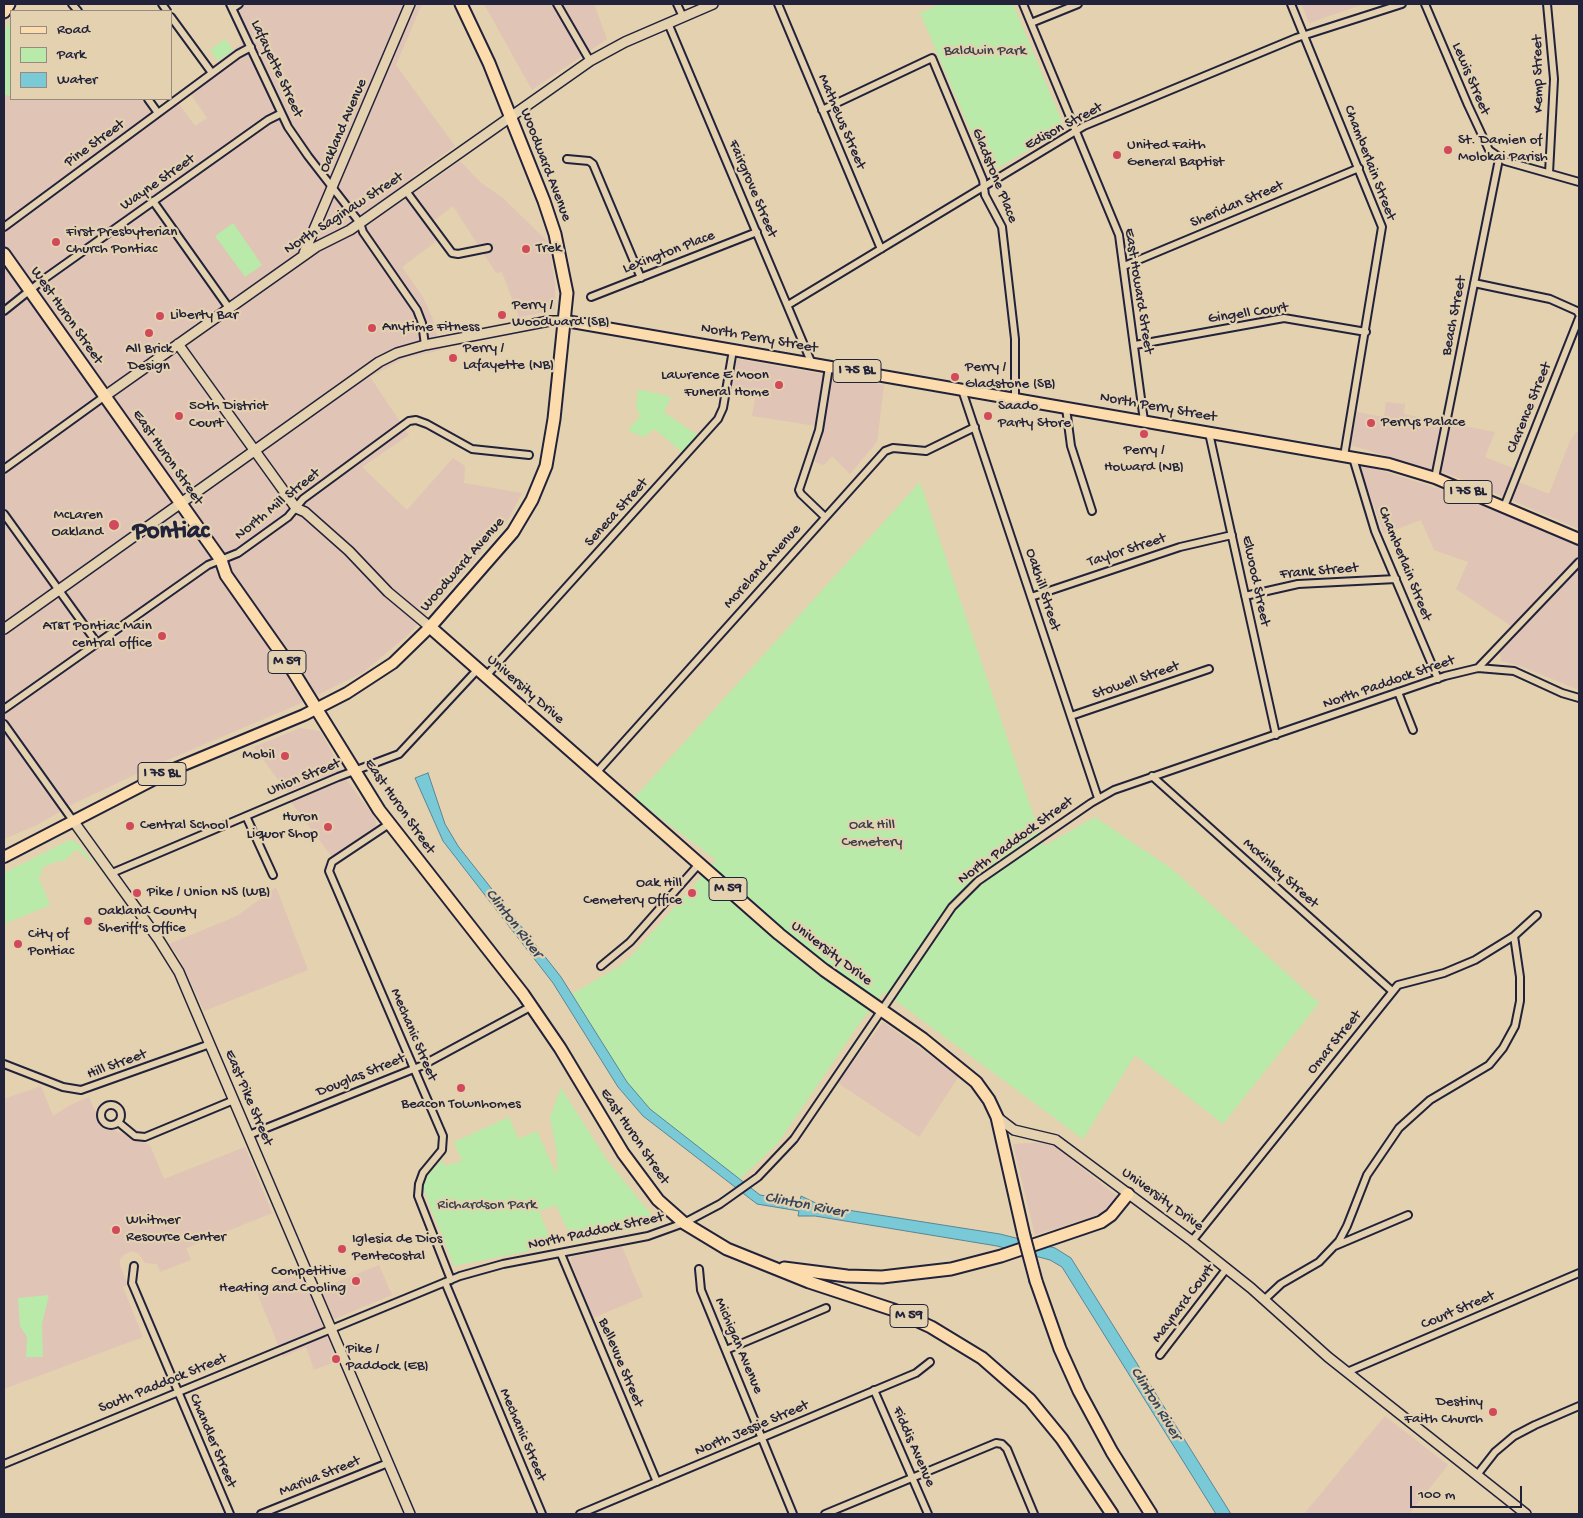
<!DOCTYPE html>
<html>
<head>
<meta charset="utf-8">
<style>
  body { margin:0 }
  #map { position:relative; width:1583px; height:1518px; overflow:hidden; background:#e3d1af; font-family:"Gochi Hand",sans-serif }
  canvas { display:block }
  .frame { position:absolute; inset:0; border:5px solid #22223b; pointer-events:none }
  .legend { position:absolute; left:10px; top:10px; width:162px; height:90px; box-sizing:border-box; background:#e3d1af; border:1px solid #968b81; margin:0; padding:6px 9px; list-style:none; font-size:15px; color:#22223b }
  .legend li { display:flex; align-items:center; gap:10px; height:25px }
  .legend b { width:25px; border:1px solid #968b81 }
  .scale { position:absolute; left:1410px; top:1486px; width:112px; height:22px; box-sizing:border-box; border:2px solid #22223b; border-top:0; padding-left:6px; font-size:15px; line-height:18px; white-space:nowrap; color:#22223b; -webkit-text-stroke:4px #e3d1af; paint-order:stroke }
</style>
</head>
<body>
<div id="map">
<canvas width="1583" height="1518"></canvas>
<div class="frame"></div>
<ul class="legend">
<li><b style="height:6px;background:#fcdcac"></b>Road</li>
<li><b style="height:14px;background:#b9eaa9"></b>Park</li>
<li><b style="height:14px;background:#7ac9d6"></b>Water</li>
</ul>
<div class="scale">100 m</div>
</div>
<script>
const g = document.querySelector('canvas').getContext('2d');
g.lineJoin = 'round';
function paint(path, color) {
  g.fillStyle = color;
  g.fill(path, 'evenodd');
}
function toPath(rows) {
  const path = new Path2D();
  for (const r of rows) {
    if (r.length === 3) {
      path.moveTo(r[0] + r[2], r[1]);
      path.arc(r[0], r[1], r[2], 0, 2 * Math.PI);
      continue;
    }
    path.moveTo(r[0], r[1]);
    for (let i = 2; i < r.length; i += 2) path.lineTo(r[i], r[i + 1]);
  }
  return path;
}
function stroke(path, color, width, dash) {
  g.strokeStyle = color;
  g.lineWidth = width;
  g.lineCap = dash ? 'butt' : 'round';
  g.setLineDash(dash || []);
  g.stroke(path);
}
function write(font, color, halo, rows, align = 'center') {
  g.font = font + ' "Gochi Hand",sans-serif';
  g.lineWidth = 4.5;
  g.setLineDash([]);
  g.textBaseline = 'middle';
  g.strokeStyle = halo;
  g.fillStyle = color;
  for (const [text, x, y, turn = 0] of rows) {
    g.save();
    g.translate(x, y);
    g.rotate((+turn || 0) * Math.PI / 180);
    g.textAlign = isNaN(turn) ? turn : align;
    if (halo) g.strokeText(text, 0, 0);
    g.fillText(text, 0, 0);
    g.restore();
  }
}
paint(toPath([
  [224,4,422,4,396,65,455,146,413,176,422,188,460,161,480,182,504,199,549,243,555,284,555,310,519,317,502,272,496,273,453,206,432,222,442,237,402,267,423,297,432,317,441,350,405,358,370,377,409,435,362,467,407,510,453,458,465,466,464,483,522,493,509,518,467,569,407,636,362,673,299,704,151,767,73,804,35,826,4,839,4,94,11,95,11,99,154,99,160,106,174,97,195,126,207,118,186,87,241,44,238,29],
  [484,4,594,4,607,39,532,90],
  [1305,4,1364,4,1309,23,1302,5],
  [737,359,884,385,877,442,850,474,832,456,824,465,815,462,823,427,752,416,756,393,731,388],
  [1386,402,1405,404,1404,414,1495,432,1485,457,1515,469,1511,479,1549,494,1570,441,1579,429,1579,529,1454,476,1350,445,1357,412,1384,417],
  [1364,465,1440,489,1579,545,1579,690,1520,666,1501,661,1500,652,1520,632,1456,589,1468,562,1434,550,1421,520,1384,534,1360,467],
  [300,728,320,731,342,770,287,792,254,747],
  [346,779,375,818,376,826,332,857,290,801],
  [276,887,308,970,204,1011,179,957,169,944,237,916],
  [883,1022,959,1076,919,1137,838,1083],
  [41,1086,53,1116,70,1105,89,1097,101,1125,150,1145,164,1179,245,1147,272,1213,186,1248,191,1260,160,1272,157,1264,145,1263,138,1253,132,1251,125,1254,120,1259,120,1266,128,1285,123,1287,143,1337,4,1389,4,1099],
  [1049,1142,1117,1196,1101,1214,1035,1235,1013,1144],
  [622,1246,643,1297,593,1318,571,1263,571,1257],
  [379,1265,392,1295,322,1324,337,1361,314,1370,306,1347,283,1357,256,1290,311,1269,320,1289],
  [1385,1416,1448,1465,1409,1514,1304,1514]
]), '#e0c4b5');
paint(toPath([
  [940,4,1013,4,1065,129,989,173,920,13],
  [11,19,11,95,8,96,4,94,4,32],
  [225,39,233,50,218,61,210,50],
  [233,223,262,265,245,277,215,236],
  [638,389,671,397,664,412,697,435,682,452,655,429,643,437,628,430,640,416,636,407],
  [920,482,1044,846,1095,817,1172,869,1319,1003,1223,1124,1135,1055,1083,1139,884,992,861,1021,778,1143,740,1179,657,1115,639,1097,627,1082,572,994,620,966,633,954,716,860,634,798],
  [70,840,79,844,95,867,77,849,64,861,58,861,41,868,43,874,38,876,50,905,4,924,4,873],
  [561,1088,607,1160,659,1224,573,1242,556,1205,539,1211,553,1246,454,1266,423,1188,427,1176,442,1160,445,1166,462,1161,454,1142,509,1117,518,1139,537,1131,555,1172,557,1171,557,1153,550,1117],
  [49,1295,42,1324,43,1357,26,1357,27,1337,20,1326,18,1298]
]), '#b9eaa9');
const water = toPath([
  [428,773,445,824,458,846,561,977,627,1082,650,1109,760,1195,800,1201,801,1196,822,1206,1000,1234,1055,1248,1071,1258,1231,1514,1216,1514,1062,1267,1050,1260,997,1246,815,1216,798,1216,799,1211,757,1204,643,1116,618,1087,553,983,443,841,415,778,428,773]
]);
paint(water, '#7ac9d6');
stroke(water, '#578698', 1);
const street = toPath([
  [72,4,78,11],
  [162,4,167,11],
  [230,4,288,127,308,156,360,223,363,232,417,310,422,323,425,345],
  [557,4,590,61],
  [677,4,683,17],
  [778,4,881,249],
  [1023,4,1119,235,1144,421],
  [1291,4,1382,227,1344,456],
  [1425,4,1468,105,1489,150,1505,161,1579,182],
  [1547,4,1554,79,1549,173],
  [233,8,239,4],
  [171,17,212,73],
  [668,23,812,364],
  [1031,23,1078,4],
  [148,99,158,113],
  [822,110,932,58,983,180,985,195,1002,227,1015,339,1015,399],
  [567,159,589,161,593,164,641,278],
  [406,191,452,253,458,254,488,248],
  [153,201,229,308],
  [4,227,238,54,251,47],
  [1124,266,1359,168],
  [1474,283,1550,299,1577,311,1579,314],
  [591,297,757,232],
  [788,305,1084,126,1296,38,1402,4],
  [4,311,44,279,268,120,280,114],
  [1135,345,1284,318,1366,332],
  [962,390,1098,798],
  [1066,408,1071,446,1092,511],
  [1209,433,1276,735],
  [1353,458,1375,531,1438,679],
  [4,469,105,396],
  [1435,478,1499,159],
  [1504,507,1579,318],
  [4,514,97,643],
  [825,517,801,494,799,490,819,430,829,367],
  [1245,596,1298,584,1396,579],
  [1031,597,1180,547,1232,535],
  [1478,668,1514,671,1562,693,1579,698],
  [486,676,718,419,723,408,733,350],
  [1398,692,1413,730],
  [4,709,208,565,238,553,288,517,303,499,409,421,416,420,427,424,472,449,529,455],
  [1071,716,1209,669],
  [4,724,74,822],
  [596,773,885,451,893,448,926,451,975,427],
  [1152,776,1392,991],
  [246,816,273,875],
  [389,824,332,862,329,871,443,1136,442,1150,423,1173,419,1184,418,1196,451,1280],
  [112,873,338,777,399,754,478,669],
  [601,966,630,942,699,864],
  [4,1064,63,1087,81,1090,210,1044],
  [111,1115,10],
  [118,1122,135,1136,145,1137,234,1100],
  [249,1135,421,1066,532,1006],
  [1192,1241,1398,985,1444,973,1475,960,1514,936,1537,915],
  [1335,1246,1408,1215],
  [561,1254,657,1482],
  [134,1266,132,1283,230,1514],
  [699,1269,701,1290,793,1514],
  [445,1282,542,1514],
  [1264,1300,1281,1284,1319,1262,1339,1241,1347,1226,1367,1175,1399,1128,1430,1100,1489,1065,1503,1048,1515,1026,1520,1001,1520,977,1514,936],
  [726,1350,826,1308],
  [1160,1355,1227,1268],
  [1347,1372,1579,1273],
  [874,1390,928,1514],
  [4,1464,460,1276,503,1264,648,1236,684,1223,720,1204,758,1177,794,1139,952,907,978,881,1091,803,1114,790,1445,676,1478,668,1579,562],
  [1477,1475,1495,1452,1514,1436,1535,1425,1579,1406],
  [261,1514,388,1463],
  [580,1514,916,1373,930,1362],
  [825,1514,996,1443,1002,1444,1007,1449,1034,1514]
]);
const secondary = toPath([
  [304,253,410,4],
  [178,344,296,508,305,512,349,551,388,592,430,627],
  [105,396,316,247,350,230,590,61,625,42,713,4],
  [4,629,379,362,397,353,425,345,549,321,566,321],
  [74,822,159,940,179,972,410,1514],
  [997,1117,1014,1130,1056,1140,1192,1241,1251,1288,1328,1357,1526,1514]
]);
const primary = toPath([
  [566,321,1389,464,1435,478,1579,539],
  [4,857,174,769,304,715,347,693,393,663,430,627]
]);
const highway = toPath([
  [461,4,489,63,544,201,555,234,567,293,554,419,546,466,532,500,513,532,430,627,779,934,824,970,923,1039,976,1082,989,1100,997,1117,1024,1236],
  [4,12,9,4],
  [4,254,221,560,226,575,288,663,379,810,523,994,560,1048,623,1153,658,1200,684,1223,727,1249,809,1282,894,1310,931,1327,982,1358,1030,1400,1062,1439,1112,1514],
  [784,1268,847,1276,882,1277,951,1269,1001,1256,1101,1222,1111,1215,1128,1194],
  [1036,1281,1060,1349,1079,1391,1112,1452,1151,1514]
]);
stroke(street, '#22223b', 10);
stroke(secondary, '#22223b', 12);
stroke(primary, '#22223b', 14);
stroke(highway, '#22223b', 15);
stroke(street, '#e3d1af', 6);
stroke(secondary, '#e3d1af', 9);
stroke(primary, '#fcdcac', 10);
stroke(highway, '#fcdcac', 11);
const highwayBridge = toPath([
  [1024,1236,1036,1281]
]);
stroke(highwayBridge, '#22223b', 15, []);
stroke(highwayBridge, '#fcdcac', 11);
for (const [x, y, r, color] of [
  [1448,150,5,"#d1495b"],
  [1117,155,5,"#d1495b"],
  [56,242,5,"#d1495b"],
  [526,249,5,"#d1495b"],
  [502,315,5,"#d1495b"],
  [160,316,5,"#d1495b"],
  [372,328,5,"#d1495b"],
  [149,333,5,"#d1495b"],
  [453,358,5,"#d1495b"],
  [955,377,5,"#d1495b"],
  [779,385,5,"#d1495b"],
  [179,416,5,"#d1495b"],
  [988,416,5,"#d1495b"],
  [1371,423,5,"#d1495b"],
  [1144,434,5,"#d1495b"],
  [114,525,6,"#d1495b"],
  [162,636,5,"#d1495b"],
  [285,756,5,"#d1495b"],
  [130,826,5,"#d1495b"],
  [328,827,5,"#d1495b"],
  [137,893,5,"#d1495b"],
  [692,893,5,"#d1495b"],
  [88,921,5,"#d1495b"],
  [18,944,5,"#d1495b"],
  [461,1088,5,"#d1495b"],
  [116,1230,5,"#d1495b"],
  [342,1249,5,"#d1495b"],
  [356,1281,5,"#d1495b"],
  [336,1359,5,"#d1495b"],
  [1493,1412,5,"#d1495b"]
]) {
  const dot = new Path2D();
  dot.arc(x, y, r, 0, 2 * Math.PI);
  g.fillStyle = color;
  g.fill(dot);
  stroke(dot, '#e3d1af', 2);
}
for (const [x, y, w] of [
  [857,371,48],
  [1468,492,48],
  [287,662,38],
  [162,774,48],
  [728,889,38],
  [909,1316,38]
]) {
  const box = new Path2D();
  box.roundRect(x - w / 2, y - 11.5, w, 23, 4);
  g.fillStyle = '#e3d1af';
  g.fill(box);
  stroke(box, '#22223b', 1);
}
write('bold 14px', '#22223b', null, [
  ["I 75 BL",857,371],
  ["I 75 BL",1468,492],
  ["M 59",287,662],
  ["I 75 BL",162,774],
  ["M 59",728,889],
  ["M 59",909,1316]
]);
write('15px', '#39404c', '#e3d1af', [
  ["Baldwin Park",985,52],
  ["Oak Hill",872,826],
  ["Cemetery",872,843],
  ["Richardson Park",487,1206]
]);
write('15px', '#22223b', '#e3d1af', [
  ["Lafayette Street",276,69,65],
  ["Kemp Street",1539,74,-91],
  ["Lewis Street",1470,79,67],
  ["Mathews Street",841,122,67],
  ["Oakland Avenue",344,126,-67],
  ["Edison Street",1064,127,-28],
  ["Pine Street",95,144,-36],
  ["Chamberlain Street",1369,163,69],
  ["Woodward Avenue",545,165,69],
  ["Gladstone Place",994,176,68],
  ["Wayne Street",158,183,-35],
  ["Fairgrove Street",752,189,67],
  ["Sheridan Street",1237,205,-23],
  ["North Saginaw Street",344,214,-33],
  ["Lexington Place",669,253,-21],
  ["East Howard Street",1138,291,81],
  ["Gingell Court",1248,314,-8],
  ["West Huron Street",66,316,55],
  ["Beach Street",1455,316,-79],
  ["North Perry Street",759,339,10],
  ["North Perry Street",1158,408,10],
  ["Clarence Street",1530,408,-68],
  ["East Huron Street",167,458,55],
  ["North Mill Street",278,505,-39],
  ["Seneca Street",617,513,-48],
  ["Taylor Street",1127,551,-18],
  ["Chamberlain Street",1404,564,68],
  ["Woodward Avenue",463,565,-49],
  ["Moreland Avenue",763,567,-48],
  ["Frank Street",1319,572,-5],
  ["Elwood Street",1255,581,78],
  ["Oakhill Street",1042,590,72],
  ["Stowell Street",1136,681,-19],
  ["North Paddock Street",1389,683,-19],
  ["University Drive",525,690,41],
  ["Union Street",304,778,-22],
  ["East Huron Street",399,807,55],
  ["North Paddock Street",1016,841,-36],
  ["McKinley Street",1280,874,42],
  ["University Drive",831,954,37],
  ["Mechanic Street",413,1035,67],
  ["Omar Street",1335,1043,-51],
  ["Hill Street",117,1065,-20],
  ["Douglas Street",361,1076,-22],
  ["East Pike Street",248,1098,67],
  ["East Huron Street",634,1137,56],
  ["University Drive",1162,1200,36],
  ["North Paddock Street",596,1232,-12],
  ["Maynard Court",1184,1304,-53],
  ["Court Street",1458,1311,-23],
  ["Michigan Avenue",738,1346,67],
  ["Bellevue Street",620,1363,67],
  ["South Paddock Street",163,1384,-22],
  ["North Jessie Street",752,1429,-23],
  ["Mechanic Street",522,1435,67],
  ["Chandler Street",212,1441,67],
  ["Fiddis Avenue",913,1447,66],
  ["Mariva Street",320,1477,-22]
]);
write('15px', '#22223b', '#e3d1af', [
  ["St. Damien of",1458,141],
  ["Molokai Parish",1458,158],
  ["United Faith",1127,146],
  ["General Baptist",1127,163],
  ["First Presbyterian",66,233],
  ["Church Pontiac",66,250],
  ["Trek",536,249],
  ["Perry /",512,306],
  ["Woodward (SB)",512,323],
  ["Liberty Bar",170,316],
  ["Anytime Fitness",382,328],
  ["Perry /",463,349],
  ["Lafayette (NB)",463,366],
  ["All Brick",149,350,"center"],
  ["Design",149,367,"center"],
  ["Perry /",965,368],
  ["Gladstone (SB)",965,385],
  ["Lawrence E Moon",769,376,"right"],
  ["Funeral Home",769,393,"right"],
  ["50th District",189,407],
  ["Court",189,424],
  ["Saado",998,407],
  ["Party Store",998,424],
  ["Perrys Palace",1381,423],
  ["Perry /",1144,451,"center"],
  ["Howard (NB)",1144,468,"center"],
  ["McLaren",103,516,"right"],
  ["Oakland",103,533,"right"],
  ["AT&T Pontiac Main",152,627,"right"],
  ["central office",152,644,"right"],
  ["Mobil",275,756,"right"],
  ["Huron",318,818,"right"],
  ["Liquor Shop",318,835,"right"],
  ["Central School",140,826],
  ["Oak Hill",682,884,"right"],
  ["Cemetery Office",682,901,"right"],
  ["Pike / Union NS (WB)",147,893],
  ["Oakland County",98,912],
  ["Sheriff's Office",98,929],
  ["City of",28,935],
  ["Pontiac",28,952],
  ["Beacon Townhomes",461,1105,"center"],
  ["Whitmer",126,1221],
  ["Resource Center",126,1238],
  ["Iglesia de Dios",352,1240],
  ["Pentecostal",352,1257],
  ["Competitive",346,1272,"right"],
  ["Heating and Cooling",346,1289,"right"],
  ["Pike /",346,1350],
  ["Paddock (EB)",346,1367],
  ["Destiny",1483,1403,"right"],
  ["Faith Church",1483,1420,"right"]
], 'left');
write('italic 16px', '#34435a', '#e3d1af', [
  ["Clinton River",513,924,52],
  ["Clinton River",805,1206,11],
  ["Clinton River",1155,1404,58]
]);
write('bold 25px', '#22223b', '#e3d1af', [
  ["Pontiac",171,533]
]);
</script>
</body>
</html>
